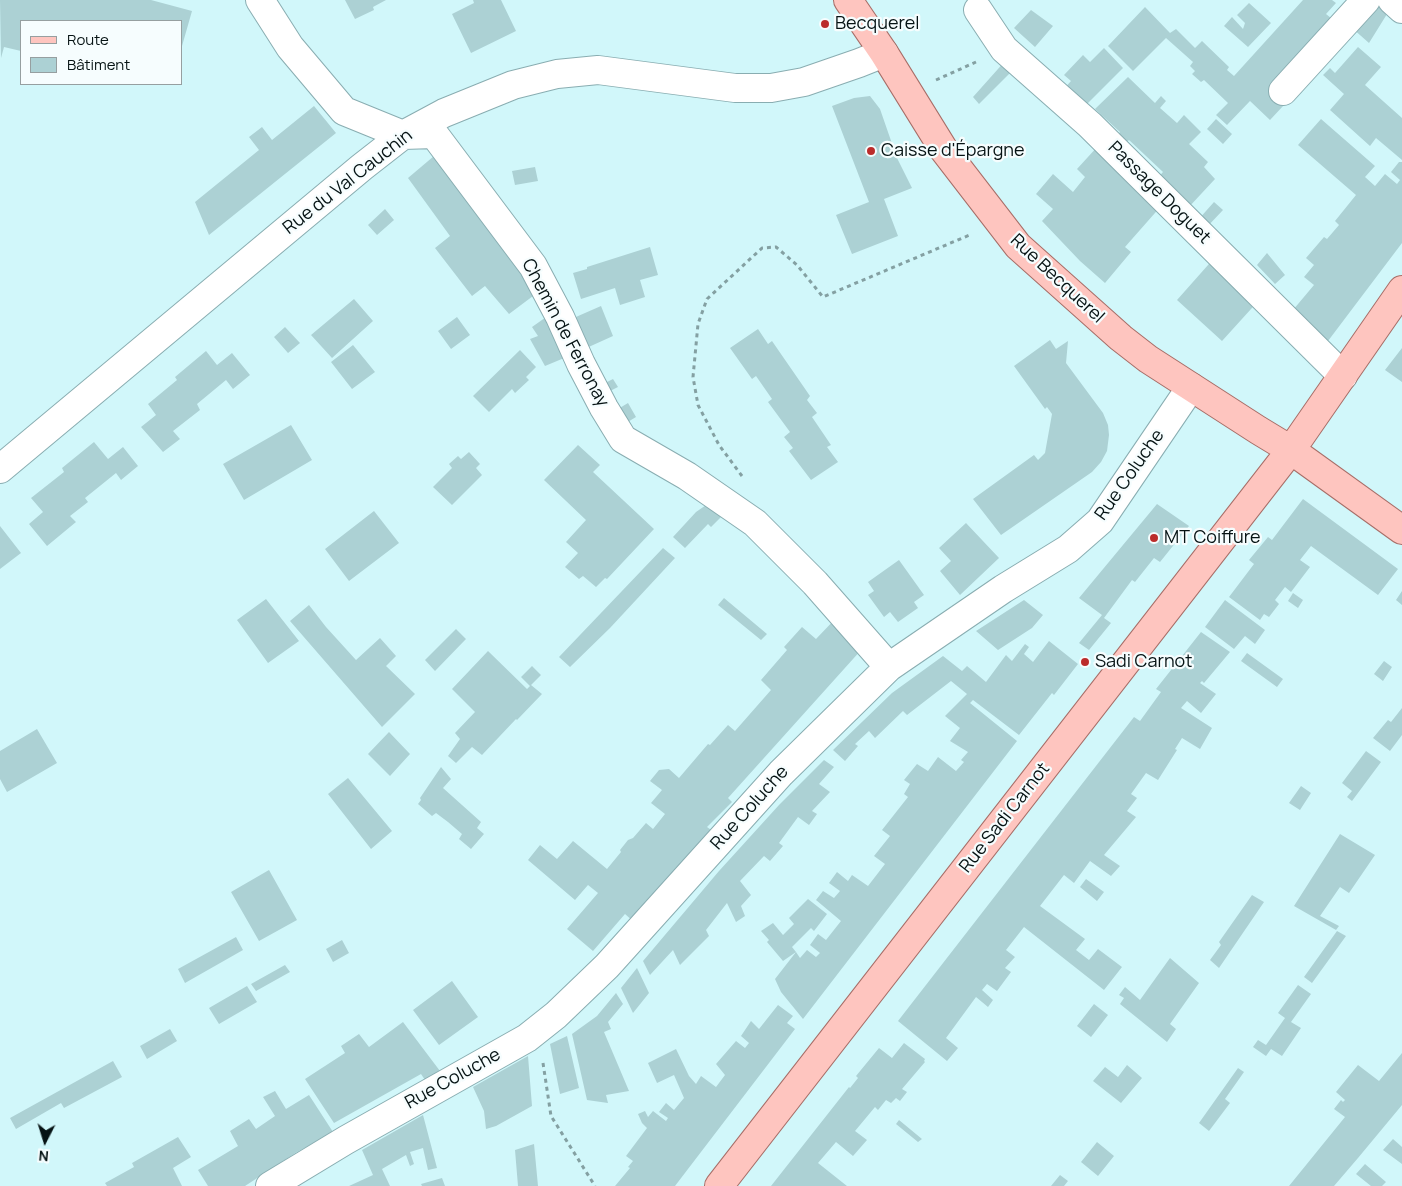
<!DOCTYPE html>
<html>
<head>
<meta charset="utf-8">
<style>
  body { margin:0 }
  #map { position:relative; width:1402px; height:1186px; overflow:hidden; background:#d1f7fa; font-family:Manrope,sans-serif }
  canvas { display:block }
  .legend { position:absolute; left:20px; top:20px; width:162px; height:65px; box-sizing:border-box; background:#f6fdfe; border:1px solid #969fa0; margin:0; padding:6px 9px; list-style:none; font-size:15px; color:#061314 }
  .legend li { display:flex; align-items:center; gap:10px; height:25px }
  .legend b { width:25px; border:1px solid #969fa0 }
  .north { position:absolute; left:20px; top:1116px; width:50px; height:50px; -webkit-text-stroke:4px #f6fdfe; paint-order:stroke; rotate:185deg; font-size:14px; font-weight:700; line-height:20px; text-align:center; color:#061314 }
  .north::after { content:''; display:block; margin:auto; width:18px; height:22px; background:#061314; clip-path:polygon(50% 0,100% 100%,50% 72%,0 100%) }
</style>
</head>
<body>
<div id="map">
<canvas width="1402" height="1186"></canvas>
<ul class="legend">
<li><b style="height:6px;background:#fec5bf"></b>Route</li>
<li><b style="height:14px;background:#acd1d4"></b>Bâtiment</li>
</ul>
<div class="north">N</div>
</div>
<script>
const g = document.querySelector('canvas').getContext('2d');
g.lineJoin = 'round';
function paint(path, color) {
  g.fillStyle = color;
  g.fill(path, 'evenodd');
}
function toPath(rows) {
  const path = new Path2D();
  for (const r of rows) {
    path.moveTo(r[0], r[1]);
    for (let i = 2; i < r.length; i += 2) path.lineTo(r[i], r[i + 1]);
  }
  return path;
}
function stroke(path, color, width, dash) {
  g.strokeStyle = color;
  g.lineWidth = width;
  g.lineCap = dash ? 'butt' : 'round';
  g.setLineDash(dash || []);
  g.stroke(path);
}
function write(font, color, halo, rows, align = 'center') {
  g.font = font + ' Manrope,sans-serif';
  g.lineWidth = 4.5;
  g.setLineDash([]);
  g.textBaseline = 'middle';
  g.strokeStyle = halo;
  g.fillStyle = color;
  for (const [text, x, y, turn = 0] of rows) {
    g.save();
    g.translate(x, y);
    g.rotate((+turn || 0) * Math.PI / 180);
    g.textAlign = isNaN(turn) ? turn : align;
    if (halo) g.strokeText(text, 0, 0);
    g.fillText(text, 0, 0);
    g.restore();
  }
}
paint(toPath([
  [0,0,151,0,192,11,182,46,181,21,21,21,21,51,4,47,1,58],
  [345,0,386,0,373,7,374,10,355,19],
  [473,0,501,0,516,31,471,53,452,14,474,3],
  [1303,0,1332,0,1336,3,1326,14,1337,23,1272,93,1284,105,1270,120,1250,101,1227,125,1216,115,1228,103,1204,80,1201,82,1192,74,1195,71,1190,66,1193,62,1166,38,1133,71,1108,46,1145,7,1170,33,1176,29,1195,48,1202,41,1229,67,1227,70,1234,76],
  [1378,0,1392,6,1369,43,1352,28],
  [1249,3,1271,23,1248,47,1224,26,1232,17,1243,29,1245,23,1237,15],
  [1031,10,1053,26,1035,47,1014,28],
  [1358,47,1381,67,1365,85,1402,118,1402,160,1376,138,1370,146,1330,110,1344,94,1323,75,1330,68,1335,73],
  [1104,48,1123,68,1081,110,1061,92,1071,81,1064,75,1083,55,1090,62],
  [1006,60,1015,68,979,104,973,97],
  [1128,77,1155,103,1161,96,1166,101,1160,108,1177,123,1184,115,1201,132,1189,144,1208,162,1204,167,1215,179,1188,208,1156,180,1163,172,1129,140,1121,148,1113,140,1120,132,1095,109],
  [870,96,880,109,897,158,912,188,884,199,898,236,852,254,836,215,869,202,832,106,854,98],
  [314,106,336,133,209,235,195,202,259,150,249,137,262,127,272,140],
  [1216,119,1232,134,1223,144,1207,129],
  [1321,119,1375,166,1365,177,1375,186,1385,174,1397,184,1400,180,1391,172,1399,162,1402,162,1402,243,1328,341,1293,310,1314,285,1304,277,1314,265,1306,258,1324,237,1327,239,1339,225,1335,221,1356,195,1298,145],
  [1098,146,1162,205,1125,247,1131,252,1105,283,1080,261,1042,221,1053,209,1036,194,1053,174,1073,192,1085,177,1077,169],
  [434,156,532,288,529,290,533,296,509,314,485,286,472,296,435,248,450,236,408,178],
  [535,167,538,181,515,185,512,171],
  [1214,202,1223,210,1206,228,1198,220],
  [385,209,394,220,377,235,368,225],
  [650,247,658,275,640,280,645,297,620,305,615,288,581,299,573,273,587,269,587,267],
  [1267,253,1285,275,1275,284,1257,265],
  [1216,256,1261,298,1222,341,1177,300],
  [354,299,373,321,332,358,311,335],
  [601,306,613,336,582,350,569,320],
  [549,315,569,356,545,366,530,339,538,336,532,327],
  [457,317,470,335,451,349,438,331],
  [285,327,300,343,288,353,274,337],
  [758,329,768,344,772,341,810,396,807,400,817,413,812,417,831,445,827,447,838,462,811,480,789,451,793,448,784,437,790,432,768,402,772,399,756,376,752,379,730,348],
  [1050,340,1056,349,1068,341,1066,363,1103,413,1108,425,1109,435,1107,451,1101,462,1092,472,1001,535,973,499,1034,455,1038,460,1045,453,1052,414,1047,407,1045,409,1014,366],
  [353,345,375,372,352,389,331,362],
  [1402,348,1402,382,1385,370],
  [520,350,536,367,526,377,529,380,515,393,512,389,489,412,473,396],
  [206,351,217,365,232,353,250,375,233,389,226,380,197,404,200,410,173,431,180,439,163,452,141,427,156,415,148,404,177,380,175,377],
  [613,379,618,387,610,391,605,383],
  [628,403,636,417,626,423,618,409],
  [291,425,312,460,244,500,223,464],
  [94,442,108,459,123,447,138,466,121,480,116,473,85,498,88,502,70,516,76,522,47,546,29,524,43,512,31,498,64,472,62,468],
  [578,445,600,465,593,472,654,529,607,579,605,578,596,587,583,576,579,579,565,567,578,553,566,542,586,520,544,480],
  [469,452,480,464,476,468,482,475,452,505,433,487,452,468,449,464,458,456,461,459],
  [1303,499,1398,569,1378,595,1311,546,1300,560,1310,567,1291,592,1285,587,1275,600,1279,604,1269,617,1264,614,1260,620,1229,597,1254,564,1249,560,1268,537,1272,540],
  [712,501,725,513,711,527,708,524,685,548,673,537,696,512],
  [1157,504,1189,526,1160,562,1154,558,1135,582,1132,580,1104,618,1111,623,1089,650,1079,643,1102,615,1079,598],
  [374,511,399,543,349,581,325,549],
  [966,523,999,558,960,595,940,571,951,561,939,548],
  [0,526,21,553,0,569],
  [663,548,675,558,610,628,570,667,559,657],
  [899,560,924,595,914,602,918,608,898,622,890,612,884,617,868,595,874,591,868,582],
  [1402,591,1402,605,1396,600],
  [1293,593,1303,600,1298,608,1288,601],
  [724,598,767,634,761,640,718,605],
  [266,599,299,641,268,663,237,620],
  [1024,600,1043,615,1032,628,998,650,976,631],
  [1225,600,1265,630,1255,644,1245,636,1234,649,1205,627],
  [309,605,326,627,356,660,380,638,396,656,386,666,415,694,382,727,290,621],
  [837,617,862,649,728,798,732,802,707,827,714,832,634,922,625,914,593,951,567,929,598,893,588,885,575,900,528,860,540,845,557,859,573,841,607,869,621,852,620,850,628,840,633,838,646,823,653,829,665,814,651,803,662,790,650,781,659,770,669,769,679,778,708,744,710,745,728,725,735,731,771,690,761,680,787,650,784,647,802,627,816,639],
  [456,629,466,639,435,671,425,660],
  [1201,632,1230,652,1204,683,1202,681,1200,683,1216,694,1201,713,1187,701,1181,708,1212,728,1200,749,1182,738,1175,749,1177,750,1158,780,1146,773,1131,794,1137,798,1127,811,1136,817,1104,855,1120,866,1111,876,1090,861,1074,883,1064,875,1040,906,1085,939,1076,950,1089,960,1098,949,1122,967,1104,990,1024,927,1006,950,1015,957,1005,968,1011,972,997,991,987,984,982,990,993,1000,988,1007,976,997,946,1038,958,1048,947,1061,898,1021,1134,717,1140,721,1161,692,1156,689],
  [1049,641,1078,664,1054,695,1052,693,1019,735,973,700,970,703,1017,741,803,1019,781,992,775,979,796,952,800,958,807,950,816,957,820,953,810,945,818,934,826,940,841,921,816,900,823,891,834,898,840,891,829,883,837,872,848,881,852,875,868,886,885,864,874,856,890,836,882,830,908,797,904,794,910,784,904,780,917,764,928,771,938,757,956,771,964,762,961,760,968,752,950,741,960,728,945,716,967,694,951,681,907,715,903,711,875,738,869,731,855,744,858,746,845,761,833,750,892,693,943,656,962,671,967,666,986,682,1006,655,1012,661,1025,644,1029,647,1024,654,1033,662],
  [488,651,527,689,530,686,521,677,532,666,541,675,531,685,542,694,517,720,516,719,482,755,472,747,456,763,448,756,460,739,455,733,475,712,452,689],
  [1247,653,1283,679,1277,687,1241,661],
  [1384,661,1392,667,1383,681,1374,674],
  [1402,708,1402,735,1390,751,1373,738,1388,720,1391,722],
  [37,729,57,763,7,792,0,779,0,751],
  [389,732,410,754,390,776,368,754],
  [1366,751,1381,762,1352,801,1347,797,1352,791,1342,783],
  [824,760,834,767,819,784,830,792,812,811,817,814,809,825,798,817,779,843,783,846,770,861,764,856,740,881,751,895,741,906,745,916,736,922,727,903,706,930,709,936,680,965,673,950,650,975,643,961,719,871,779,805],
  [441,767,451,779,443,788,481,822,477,828,484,834,471,849,459,839,462,834,448,822,436,813,432,816,418,804,421,800,420,798],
  [348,778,392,831,371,849,328,794],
  [1301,786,1311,793,1300,810,1289,803],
  [1340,834,1375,855,1349,893,1340,887,1320,916,1339,926,1336,930,1294,906],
  [269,870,297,920,259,941,231,892],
  [1086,879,1104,892,1097,901,1080,887],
  [1252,895,1264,902,1219,968,1210,960,1221,945,1219,942],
  [808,899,827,914,814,931,811,928,792,947,796,952,783,961,767,942,769,940,761,931,773,923,783,935,794,924,789,918],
  [1337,931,1346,936,1312,983,1304,977],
  [236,937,243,950,185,983,178,969],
  [342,940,349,953,333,962,326,949],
  [1170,958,1199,983,1170,1024,1176,1029,1167,1042,1120,1004,1124,998,1119,995,1125,987,1140,1000],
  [285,965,290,972,256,991,251,984],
  [637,968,649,993,633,1013,621,988],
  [452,981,478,1017,439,1045,413,1010],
  [1298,985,1311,994,1291,1022,1301,1028,1282,1056,1271,1049,1266,1056,1253,1047,1258,1040,1266,1045,1285,1018,1278,1013],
  [247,986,257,1002,219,1024,209,1008],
  [616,993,623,1004,608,1022,611,1029,604,1032,629,1091,606,1095,608,1103,587,1100,572,1034,597,1016],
  [1094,1004,1108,1015,1091,1037,1077,1026],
  [778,1005,793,1016,787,1023,795,1029,675,1186,615,1186,630,1168,628,1167,633,1161,626,1156,647,1128,642,1123,638,1114,645,1111,648,1117,653,1111,666,1121,668,1118,659,1112,666,1103,674,1110,684,1098,674,1075,657,1083,648,1063,676,1049,689,1076,696,1084,701,1076,716,1087,725,1075,716,1064,736,1041,745,1048,749,1043,741,1036,751,1021,759,1029],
  [403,1022,440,1071,425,1080,421,1074,334,1123,305,1079,345,1053,341,1046,359,1034,369,1047],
  [170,1029,177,1041,147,1059,140,1046],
  [567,1036,579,1088,560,1094,550,1044],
  [904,1043,925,1059,924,1061,925,1062,902,1089,907,1092,900,1101,896,1098,891,1103,886,1100,878,1110,875,1107,855,1131,867,1140,853,1156,836,1142,818,1163,847,1186,771,1186,849,1087,850,1088,858,1078,856,1076,879,1048,892,1058],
  [1402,1053,1402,1105,1358,1158,1334,1186,1289,1186,1345,1117,1334,1109,1341,1100,1343,1102,1345,1100,1336,1092,1358,1065,1379,1081],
  [528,1056,532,1106,496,1126,486,1129,484,1111,473,1087],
  [113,1061,122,1077,64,1108,61,1103,16,1129,10,1118],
  [1127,1065,1142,1078,1121,1103,1093,1081,1105,1067,1118,1077],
  [1238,1068,1244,1072,1225,1099,1230,1103,1209,1131,1199,1123],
  [275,1091,286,1109,309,1095,333,1132,297,1152,245,1186,208,1186,198,1170,238,1146,230,1131,249,1119,256,1129,275,1116,263,1097],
  [423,1115,437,1168,428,1170,423,1148,410,1152,414,1164,410,1166,406,1155,382,1169,390,1186,349,1186,373,1175,362,1150],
  [899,1120,922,1139,918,1142,896,1124],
  [178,1137,191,1157,173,1168,182,1186,107,1186,105,1183,134,1167,132,1163],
  [1393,1139,1402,1147,1402,1164,1383,1150],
  [1097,1142,1114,1156,1098,1176,1081,1162],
  [534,1144,538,1186,518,1186,515,1150],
  [1365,1164,1386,1182,1382,1186,1371,1186,1356,1174],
  [1060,1175,1068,1181,1064,1186,1051,1186],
  [442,1178,445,1186,422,1186,421,1184]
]), '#acd1d4');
const minor = toPath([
  [260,0,290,47,344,111,403,135,434,134,533,266,560,317,581,364,604,408,623,439,687,476,755,523,815,583,889,667],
  [1392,0,1402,9],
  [978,10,1004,49,1090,125,1343,376],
  [1283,91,1366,0],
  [0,469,362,167,403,135,444,113,513,85,557,74,598,70,735,88,771,88,804,82,859,63,884,53],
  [270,1186,346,1140,527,1038,556,1015,607,966,781,773,889,667,1003,589,1068,549,1100,521,1191,387]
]);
const major = toPath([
  [848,0,884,53,944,150,1018,246,1121,338,1148,359,1258,430,1291,450,1402,530],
  [719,1186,1291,450,1402,290]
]);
stroke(minor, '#89adb1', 30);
stroke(major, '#a76d67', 30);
stroke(toPath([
  [936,80,976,62],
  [742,476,719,445,698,405,693,377,698,324,707,299,762,248,776,247,797,265,823,297,972,234],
  [543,1063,551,1116,595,1186]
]), '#84a0a2', 3, [4, 4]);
stroke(minor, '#fff', 28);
stroke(major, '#fec5bf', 28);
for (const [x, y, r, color] of [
  [825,24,5,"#bb2c2b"],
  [871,151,5,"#bb2c2b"],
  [1154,538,5,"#bb2c2b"],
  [1085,662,5,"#bb2c2b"]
]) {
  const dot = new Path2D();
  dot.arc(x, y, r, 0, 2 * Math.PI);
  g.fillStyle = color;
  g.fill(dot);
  stroke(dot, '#f6fdfe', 2);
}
write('18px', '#061314', '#f6fdfe', [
  ["Becquerel",835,24],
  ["Caisse d'Épargne",881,151],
  ["MT Coiffure",1164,538],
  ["Sadi Carnot",1095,662]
], 'left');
write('18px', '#061314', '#f6fdfe', [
  ["Rue du Val Cauchin",348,182,-38],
  ["Passage Doguet",1159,193,45],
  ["Rue Becquerel",1057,279,43],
  ["Chemin de Ferronay",565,333,62],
  ["Rue Coluche",1130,475,-55],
  ["Rue Coluche",750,808,-48],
  ["Rue Sadi Carnot",1005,818,-52],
  ["Rue Coluche",453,1079,-29]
]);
</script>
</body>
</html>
